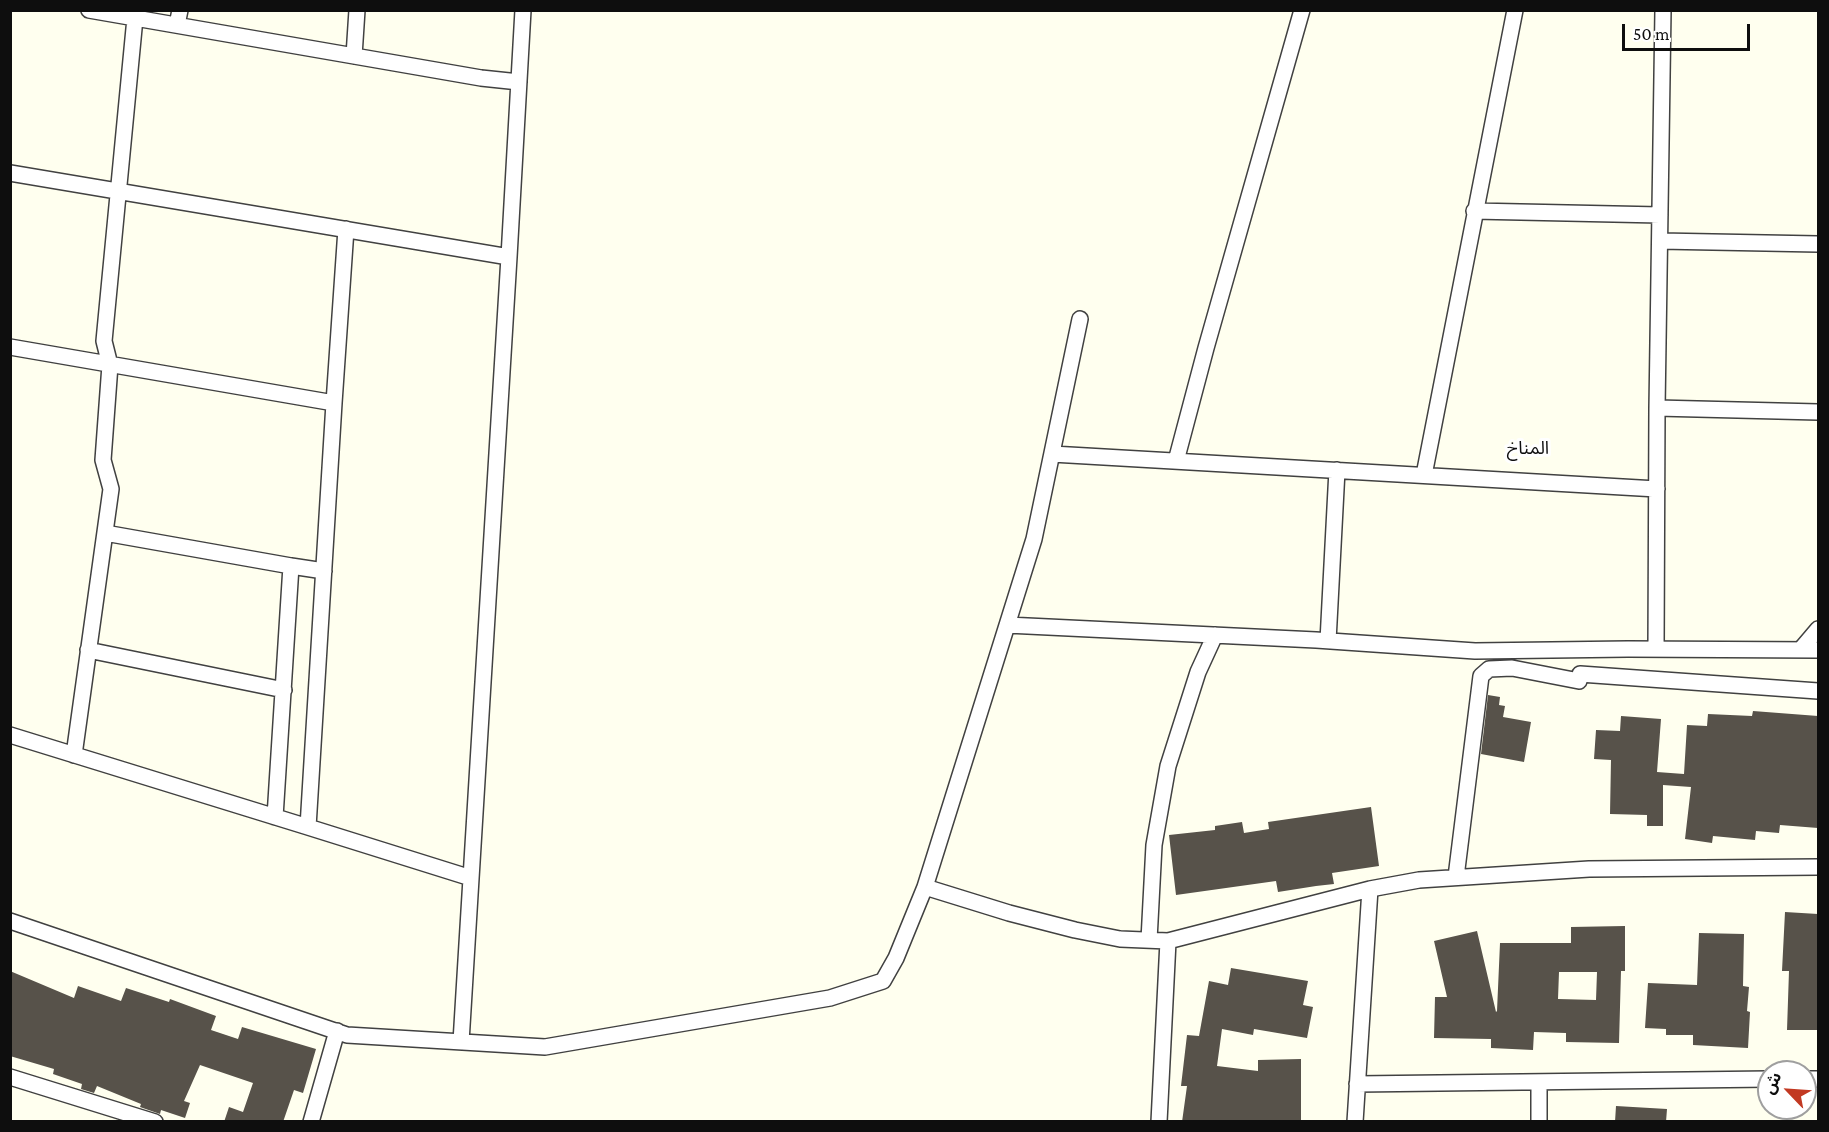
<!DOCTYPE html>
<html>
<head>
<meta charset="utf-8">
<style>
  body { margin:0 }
  #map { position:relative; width:1829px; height:1132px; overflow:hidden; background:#ffffef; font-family:"Crimson Pro","Noto Sans Arabic",serif }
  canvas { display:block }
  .frame { position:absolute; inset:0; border:12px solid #0e0e0e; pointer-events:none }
  .north { position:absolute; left:1757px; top:1060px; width:60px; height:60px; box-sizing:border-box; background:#fff; border:2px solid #9f9f9f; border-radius:50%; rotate:295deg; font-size:16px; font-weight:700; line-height:24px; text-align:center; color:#0e0e0e }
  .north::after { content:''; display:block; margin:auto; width:21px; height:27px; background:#c23922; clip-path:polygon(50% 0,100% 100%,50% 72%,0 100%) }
  .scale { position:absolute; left:1622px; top:24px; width:128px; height:27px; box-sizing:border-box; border:3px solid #0e0e0e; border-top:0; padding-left:8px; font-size:18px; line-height:21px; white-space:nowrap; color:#0e0e0e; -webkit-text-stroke:4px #fff; paint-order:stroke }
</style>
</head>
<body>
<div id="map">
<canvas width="1829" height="1132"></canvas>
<div class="frame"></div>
<div class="north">ش</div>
<div class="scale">50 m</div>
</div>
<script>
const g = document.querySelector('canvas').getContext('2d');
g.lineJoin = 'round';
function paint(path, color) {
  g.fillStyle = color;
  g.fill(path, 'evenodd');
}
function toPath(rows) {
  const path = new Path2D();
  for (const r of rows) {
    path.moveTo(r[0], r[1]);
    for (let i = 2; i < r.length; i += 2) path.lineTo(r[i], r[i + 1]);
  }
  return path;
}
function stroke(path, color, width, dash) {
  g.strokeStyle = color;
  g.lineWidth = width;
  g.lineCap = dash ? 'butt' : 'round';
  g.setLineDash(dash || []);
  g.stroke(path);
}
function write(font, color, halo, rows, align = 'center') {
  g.font = font + ' "Crimson Pro","Noto Sans Arabic",serif';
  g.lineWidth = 6;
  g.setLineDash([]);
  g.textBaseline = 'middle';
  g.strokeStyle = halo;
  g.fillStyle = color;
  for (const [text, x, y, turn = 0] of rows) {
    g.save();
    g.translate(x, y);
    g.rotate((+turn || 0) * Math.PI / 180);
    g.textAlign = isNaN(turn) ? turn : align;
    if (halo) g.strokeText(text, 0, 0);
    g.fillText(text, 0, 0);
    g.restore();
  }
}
paint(toPath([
  [1488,695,1500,697,1499,705,1505,706,1503,717,1531,722,1524,762,1481,754],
  [1753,711,1818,716,1818,828,1780,825,1779,833,1756,831,1755,840,1713,836,1712,843,1685,839,1691,787,1663,785,1663,826,1647,826,1647,815,1610,814,1611,760,1594,759,1596,730,1620,731,1621,716,1661,719,1657,772,1684,774,1687,725,1707,726,1708,714,1752,716],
  [1371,807,1379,866,1332,873,1334,884,1316,886,1278,892,1276,881,1176,895,1169,835,1215,830,1215,826,1242,822,1244,833,1269,829,1268,822],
  [1785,912,1818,914,1818,1030,1787,1030,1789,971,1782,971],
  [1625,926,1625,971,1621,971,1619,1043,1566,1042,1566,1033,1534,1032,1533,1050,1491,1048,1491,1039,1434,1038,1435,997,1447,997,1434,941,1477,931,1496,1012,1497,1011,1500,943,1571,943,1571,927],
  [1559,972,1597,972,1596,1000,1558,999],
  [1699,933,1744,934,1743,986,1749,987,1747,1011,1750,1012,1748,1048,1693,1045,1693,1035,1666,1035,1666,1029,1645,1028,1648,983,1697,985],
  [1231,968,1308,981,1303,1005,1313,1007,1307,1038,1254,1029,1253,1035,1222,1029,1217,1066,1258,1071,1258,1060,1301,1059,1301,1122,1182,1122,1187,1086,1181,1086,1187,1035,1199,1036,1209,981,1228,985],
  [10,971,74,998,78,986,121,1001,126,988,169,1002,170,999,216,1016,211,1030,238,1039,242,1027,316,1049,303,1093,294,1090,283,1122,224,1122,229,1107,243,1112,253,1083,200,1065,184,1101,190,1103,185,1118,161,1110,160,1114,140,1107,141,1104,97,1086,94,1093,81,1089,82,1084,53,1074,54,1069,10,1056],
  [1616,1106,1667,1109,1666,1122,1615,1122]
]), '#57524a');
const minor = toPath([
  [89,10,481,78,519,82],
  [177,25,180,10],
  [354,56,357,10],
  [10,173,509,257,523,10],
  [1474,211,1660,215],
  [1660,241,1818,244],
  [10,347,334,403,308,827,10,735],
  [334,403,346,229],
  [1657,408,1663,10],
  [1052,454,1657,489],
  [1176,461,1206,348,1302,10],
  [1424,475,1515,10],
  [105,533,291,566,275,817],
  [291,566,324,571],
  [1007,625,1316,640,1475,651,1628,649,1818,650],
  [1328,641,1337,470],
  [1656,649,1657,408,1818,412],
  [1801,649,1818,629],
  [88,650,284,690],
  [74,755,111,489,103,460,110,365,104,341,135,18],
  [308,827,471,878],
  [1456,877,1481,676,1489,669,1512,668,1579,681,1580,674,1818,691],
  [925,887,1034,539,1080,319],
  [10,921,347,1035,545,1047,830,998,883,981,896,958,925,887,1009,913,1075,930,1120,939,1168,941,1370,889,1419,880,1589,869,1818,867],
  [1149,940,1154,845,1168,766,1198,672,1215,635],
  [461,1042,509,257],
  [10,1077,155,1122],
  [1805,1079,1818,1079],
  [1357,1084,1769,1079],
  [311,1122,337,1031],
  [1159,1122,1168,941],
  [1355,1122,1370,889],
  [1539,1122,1539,1082]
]);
stroke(minor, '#414141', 18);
stroke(minor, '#fff', 15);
write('18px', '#0e0e0e', '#fff', [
  ["المناخ",1528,448]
]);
</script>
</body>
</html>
